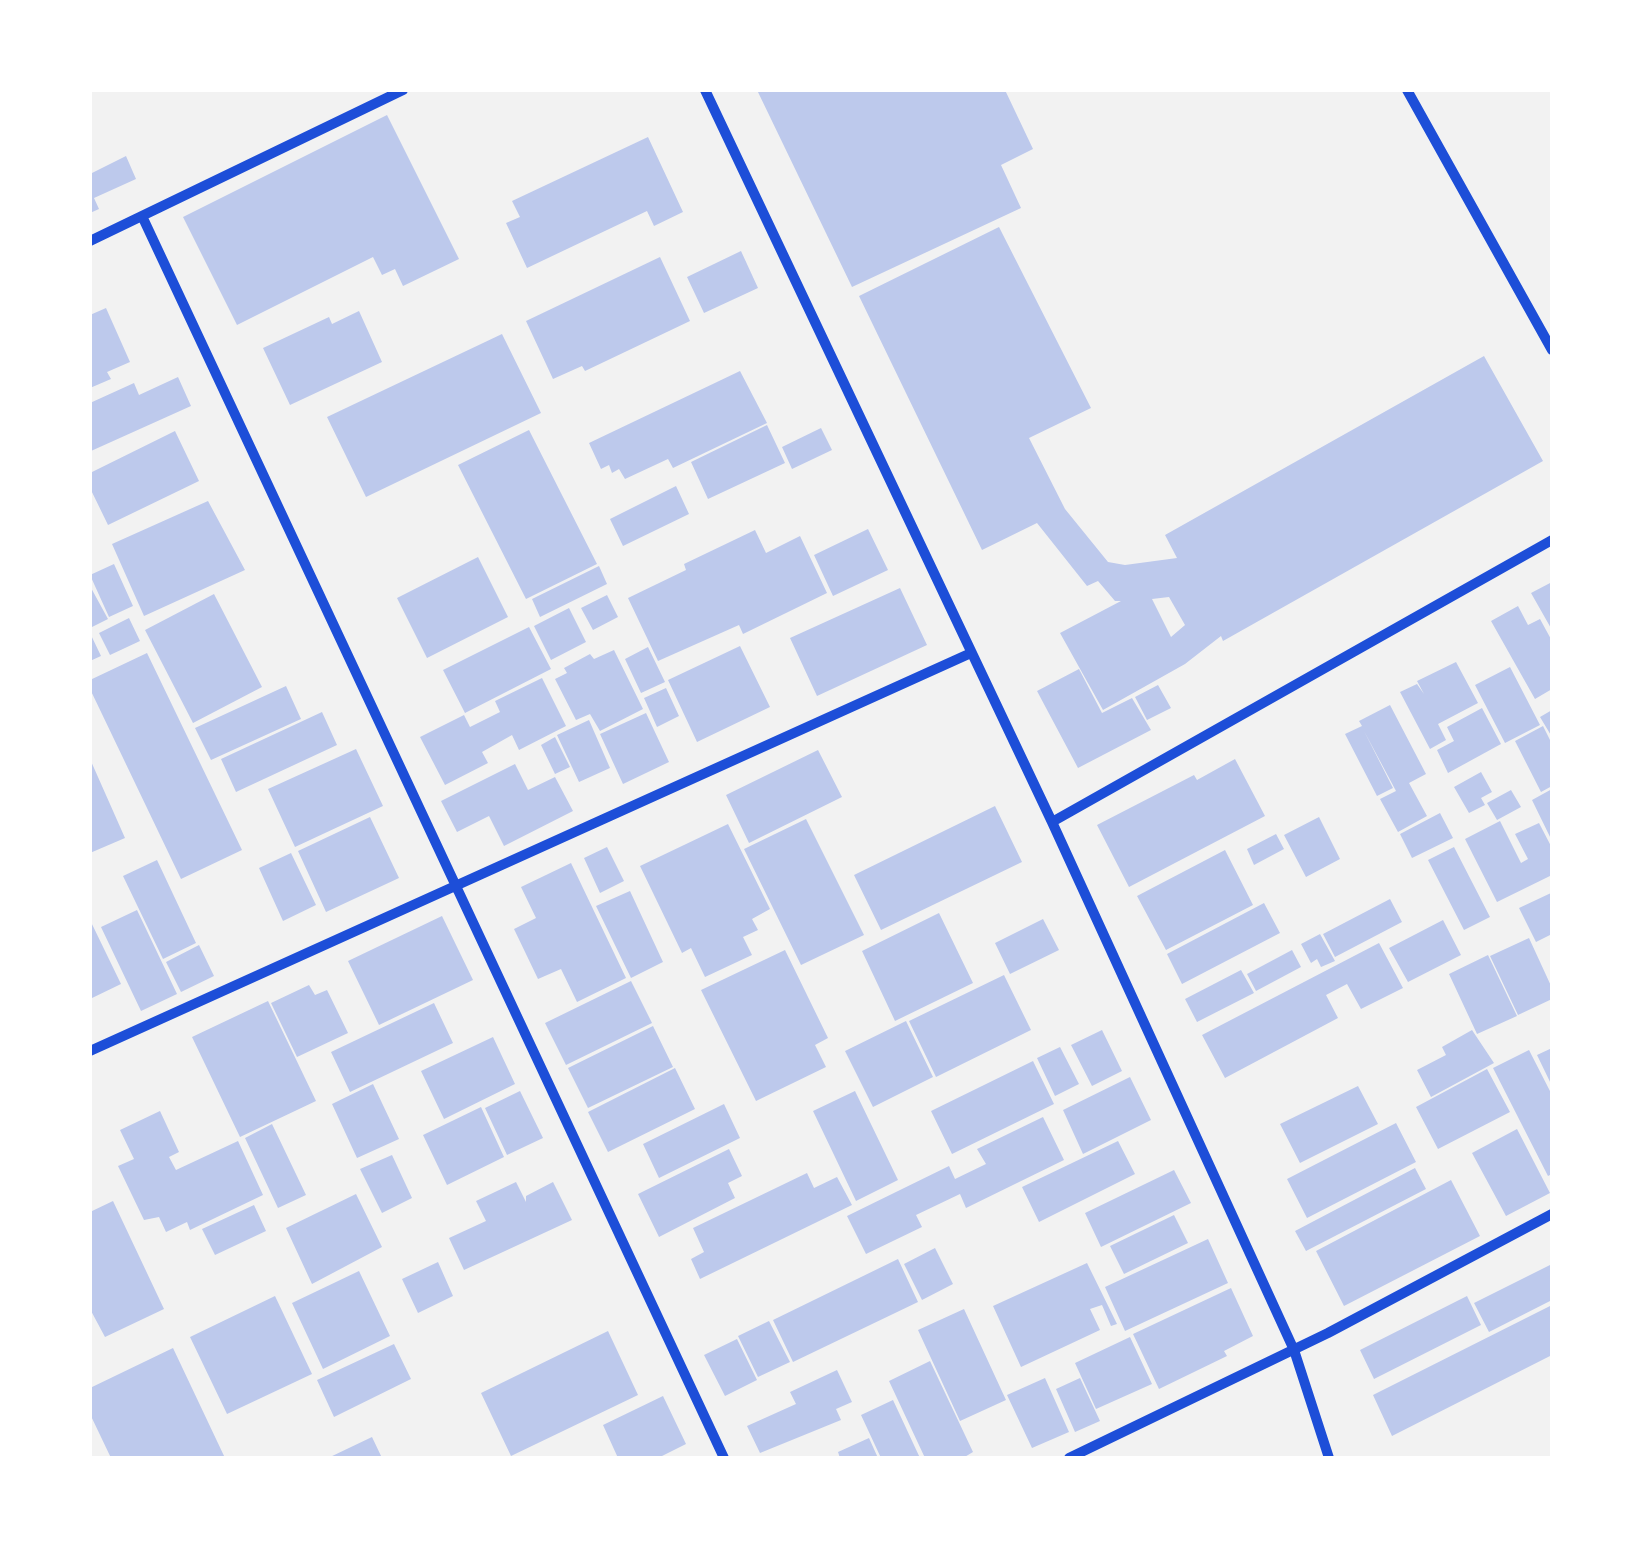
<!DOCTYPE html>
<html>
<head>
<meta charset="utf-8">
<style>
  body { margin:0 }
  #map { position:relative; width:1642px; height:1548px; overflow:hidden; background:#f2f2f2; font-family:"PT Sans Narrow",sans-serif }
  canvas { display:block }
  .frame { position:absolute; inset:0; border:92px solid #fff; pointer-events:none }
</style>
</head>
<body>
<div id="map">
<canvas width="1642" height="1548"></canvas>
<div class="frame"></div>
</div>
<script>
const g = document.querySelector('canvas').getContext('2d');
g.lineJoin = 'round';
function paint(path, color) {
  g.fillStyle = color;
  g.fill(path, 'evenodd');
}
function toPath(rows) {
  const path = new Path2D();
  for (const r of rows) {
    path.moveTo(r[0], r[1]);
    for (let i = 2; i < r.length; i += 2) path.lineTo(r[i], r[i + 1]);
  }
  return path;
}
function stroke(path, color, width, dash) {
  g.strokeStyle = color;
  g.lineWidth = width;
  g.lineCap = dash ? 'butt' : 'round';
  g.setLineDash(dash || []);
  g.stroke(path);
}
paint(toPath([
  [757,90,1005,90,1033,149,1001,165,1021,208,852,287],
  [387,115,459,259,403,286,395,269,382,275,373,257,237,325,183,217],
  [648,137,683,212,654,226,647,211,527,268,506,223,520,217,512,201],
  [126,156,136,179,94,198,99,209,90,213,90,174],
  [999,227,1091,408,1029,438,1065,509,1108,562,1125,565,1177,558,1165,535,1484,356,1543,461,1223,641,1221,636,1185,664,1103,710,1060,633,1121,601,1115,601,1098,581,1087,586,1037,523,982,550,859,296],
  [1169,597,1185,625,1171,637,1152,599],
  [741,251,758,288,704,313,687,277],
  [660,257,690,321,585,371,582,366,553,379,526,321],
  [106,308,130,362,107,372,111,379,90,388,90,315],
  [359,311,382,362,290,405,263,348,329,317,332,324],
  [502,334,541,413,366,497,327,417],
  [740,371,767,423,673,468,668,459,625,479,619,469,612,473,609,465,601,469,589,443],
  [178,377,191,406,91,451,90,403,134,383,139,395],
  [767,425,785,463,708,499,691,462],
  [821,428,832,450,792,469,782,447],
  [529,430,597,564,526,599,458,465],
  [175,431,199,481,108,525,90,488,90,473],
  [676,486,689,514,623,546,610,519],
  [208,501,245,570,144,616,112,544],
  [868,529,888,570,833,596,814,555],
  [755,530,766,553,800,536,827,593,743,634,739,625,658,661,628,598,686,570,684,564],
  [478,557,508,617,427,658,397,598],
  [114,564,133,606,109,617,90,575],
  [599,566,607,584,540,617,532,599],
  [1552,582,1552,630,1531,593],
  [90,586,108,619,90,628],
  [900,588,927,645,817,696,790,638],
  [214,594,262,687,193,723,145,630],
  [607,595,618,617,593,630,581,608],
  [1518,606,1528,625,1540,619,1552,641,1552,689,1535,699,1491,621],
  [569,608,586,642,551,660,534,626],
  [129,618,140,641,110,655,99,633],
  [529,627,551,669,465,713,443,670],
  [90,633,101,656,90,661],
  [740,646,770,707,697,742,668,680],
  [648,647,665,682,641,693,625,659],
  [614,650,643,709,600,731,590,714,576,720,555,679,567,673,564,668,590,654,594,659],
  [147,653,242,850,181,879,90,689,90,680],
  [1456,662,1478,703,1438,724,1446,740,1430,749,1400,692,1417,684,1424,694,1417,681],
  [1510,667,1540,725,1505,743,1475,685],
  [1079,669,1102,713,1132,698,1151,730,1078,768,1037,691],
  [542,678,566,726,519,750,512,735,482,752,488,763,445,785,420,737,464,715,470,727,500,712,495,701],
  [1158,685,1171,708,1147,720,1135,697],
  [286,686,301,719,211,760,195,728],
  [666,688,679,716,657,727,644,698],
  [1390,705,1426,774,1409,783,1427,816,1398,832,1380,799,1396,791,1364,731,1393,788,1377,796,1345,734,1362,726,1359,721],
  [1482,708,1501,744,1448,773,1437,750,1454,741,1447,727],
  [1552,710,1552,737,1540,717],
  [322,712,337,745,236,792,221,759],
  [646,713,669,762,623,784,600,734],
  [589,720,610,768,579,782,557,735],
  [1543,726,1552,744,1552,786,1541,792,1515,741],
  [555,737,570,767,555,774,541,745],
  [356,749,383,806,295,847,268,789],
  [818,750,842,797,749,843,726,795],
  [90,759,125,838,90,853],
  [1235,759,1265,816,1129,887,1097,825,1194,775,1197,780],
  [515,764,528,790,555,777,573,811,504,846,489,816,457,832,441,801],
  [1481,772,1492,792,1481,798,1485,805,1469,813,1454,787],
  [1552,789,1552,841,1532,800],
  [1511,790,1521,807,1497,820,1487,803],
  [995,806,1022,862,881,930,854,875],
  [1440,813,1453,838,1412,858,1400,834],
  [370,817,399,878,326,912,298,851],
  [1319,817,1340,859,1306,877,1284,835],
  [806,819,864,935,801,965,744,849],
  [1500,821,1521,863,1528,859,1515,834,1539,823,1552,848,1552,875,1497,902,1465,839],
  [728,824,770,909,752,919,758,930,743,937,752,955,705,977,691,948,682,953,640,866],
  [1276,834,1284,849,1254,865,1247,849],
  [607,847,624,881,600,893,584,858],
  [1454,847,1490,917,1464,930,1428,860],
  [1225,850,1253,905,1166,950,1137,896],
  [291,853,316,905,283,921,259,868],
  [157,860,196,943,163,959,123,876],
  [571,863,626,978,577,1002,561,969,538,979,514,929,536,918,521,887],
  [630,891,663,962,631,978,596,906],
  [1551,893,1552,934,1536,942,1519,908],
  [1390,899,1402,922,1335,957,1323,934],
  [1264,903,1280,933,1182,984,1167,954],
  [137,910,177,994,141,1011,101,927],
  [939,913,973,983,895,1021,862,951],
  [442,916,473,980,379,1025,348,961],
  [1043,919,1059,950,1010,974,995,943],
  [90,920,121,984,90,999],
  [1443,920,1461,955,1408,982,1389,948],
  [1320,934,1335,961,1321,967,1317,959,1311,963,1301,944],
  [1529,938,1552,988,1552,999,1518,1015,1490,956],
  [1379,943,1403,988,1361,1009,1347,984,1326,995,1338,1018,1225,1078,1202,1035],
  [199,945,214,976,181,992,166,962],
  [785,950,828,1038,815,1045,826,1067,756,1101,701,990],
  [1292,950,1301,967,1256,991,1247,974],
  [1488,955,1517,1016,1477,1034,1449,974],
  [1241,970,1254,993,1197,1022,1185,999],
  [1004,975,1031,1030,936,1077,909,1021],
  [631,981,652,1023,566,1065,545,1023],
  [309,985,315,995,327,990,348,1033,297,1057,271,1003],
  [268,1001,316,1101,240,1137,192,1037],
  [434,1003,453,1043,350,1092,331,1052],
  [906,1021,933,1077,873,1107,845,1051],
  [653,1026,673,1067,588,1108,568,1068],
  [1102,1030,1122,1071,1092,1086,1071,1045],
  [1472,1030,1494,1063,1431,1097,1417,1070,1446,1055,1442,1047],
  [493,1037,515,1084,444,1119,421,1071],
  [1060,1047,1079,1084,1055,1096,1037,1058],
  [1552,1048,1552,1086,1537,1055],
  [1529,1050,1552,1095,1552,1174,1548,1176,1493,1068],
  [1033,1061,1054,1104,952,1154,931,1111],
  [675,1068,695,1109,608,1152,588,1112],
  [1487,1069,1510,1112,1438,1149,1416,1107],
  [1130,1077,1151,1120,1083,1154,1063,1110],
  [373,1084,399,1139,357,1158,332,1104],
  [1358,1086,1378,1124,1300,1163,1280,1124],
  [520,1091,543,1138,507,1155,485,1108],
  [855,1091,898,1180,856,1201,813,1111],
  [724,1104,740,1138,659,1178,643,1144],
  [481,1107,504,1157,447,1185,423,1135],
  [160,1111,179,1152,169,1157,176,1170,238,1141,263,1195,190,1230,187,1222,166,1232,159,1217,144,1220,118,1166,134,1159,120,1130],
  [1043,1117,1064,1160,966,1208,960,1194,916,1215,922,1227,866,1254,847,1216,949,1166,955,1179,986,1164,977,1149],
  [1396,1123,1416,1162,1307,1218,1287,1179],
  [272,1124,306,1195,278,1208,245,1138],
  [1517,1129,1550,1193,1506,1216,1472,1153],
  [1118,1141,1135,1174,1039,1222,1022,1187],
  [729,1149,742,1176,728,1183,735,1198,659,1237,638,1194],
  [392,1155,412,1198,382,1213,360,1169],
  [1415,1168,1426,1189,1306,1251,1295,1231],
  [1174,1170,1191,1203,1101,1247,1085,1213],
  [807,1173,814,1188,837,1177,852,1205,700,1279,691,1259,704,1252,693,1228],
  [1451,1180,1480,1236,1344,1306,1316,1251],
  [516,1182,526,1202,526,1196,553,1182,572,1220,464,1270,449,1238,486,1221,476,1201],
  [356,1194,382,1247,312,1284,286,1228],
  [113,1201,164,1309,105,1337,90,1309,90,1212],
  [254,1205,266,1231,215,1255,202,1229],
  [1174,1215,1188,1243,1124,1274,1110,1246],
  [1208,1239,1228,1283,1125,1331,1105,1287],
  [935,1248,953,1284,922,1300,904,1264],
  [898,1259,918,1302,793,1362,773,1320],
  [438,1262,453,1296,418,1313,402,1279],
  [1087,1263,1117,1324,1111,1326,1102,1305,1090,1309,1100,1330,1021,1367,993,1306],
  [1552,1264,1552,1300,1489,1332,1474,1303],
  [359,1271,390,1336,323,1369,292,1303],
  [1231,1288,1253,1336,1224,1351,1227,1356,1159,1389,1133,1334],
  [275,1296,312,1374,227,1414,190,1337],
  [1467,1296,1481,1325,1374,1379,1360,1350],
  [1552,1305,1552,1355,1392,1436,1373,1395],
  [964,1309,1006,1400,960,1421,918,1330],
  [769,1321,790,1362,758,1377,738,1336],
  [608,1331,638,1395,511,1456,481,1393],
  [1130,1337,1152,1384,1096,1409,1075,1363],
  [737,1339,757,1380,725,1396,704,1355],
  [394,1344,411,1379,334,1417,317,1380],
  [173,1348,225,1458,111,1458,90,1414,90,1388],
  [930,1361,973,1452,963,1458,925,1458,889,1381],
  [837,1370,852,1402,836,1409,841,1420,760,1453,747,1426,796,1404,790,1392],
  [1045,1378,1069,1432,1032,1448,1007,1395],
  [1080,1378,1100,1421,1075,1432,1056,1389],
  [663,1396,686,1444,658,1458,618,1458,603,1425],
  [893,1400,920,1458,881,1458,861,1415],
  [372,1437,382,1458,328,1458],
  [869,1438,878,1458,840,1458,838,1452]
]), '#bdc9ec');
stroke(toPath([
  [705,90,1052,822,1294,1350,1329,1458],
  [1407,90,1552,350],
  [142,216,724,1458],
  [90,241,403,90],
  [1052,822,1552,540],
  [90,1051,971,653],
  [1069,1458,1328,1333,1552,1214]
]), '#1d4ed8', 10);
</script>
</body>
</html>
